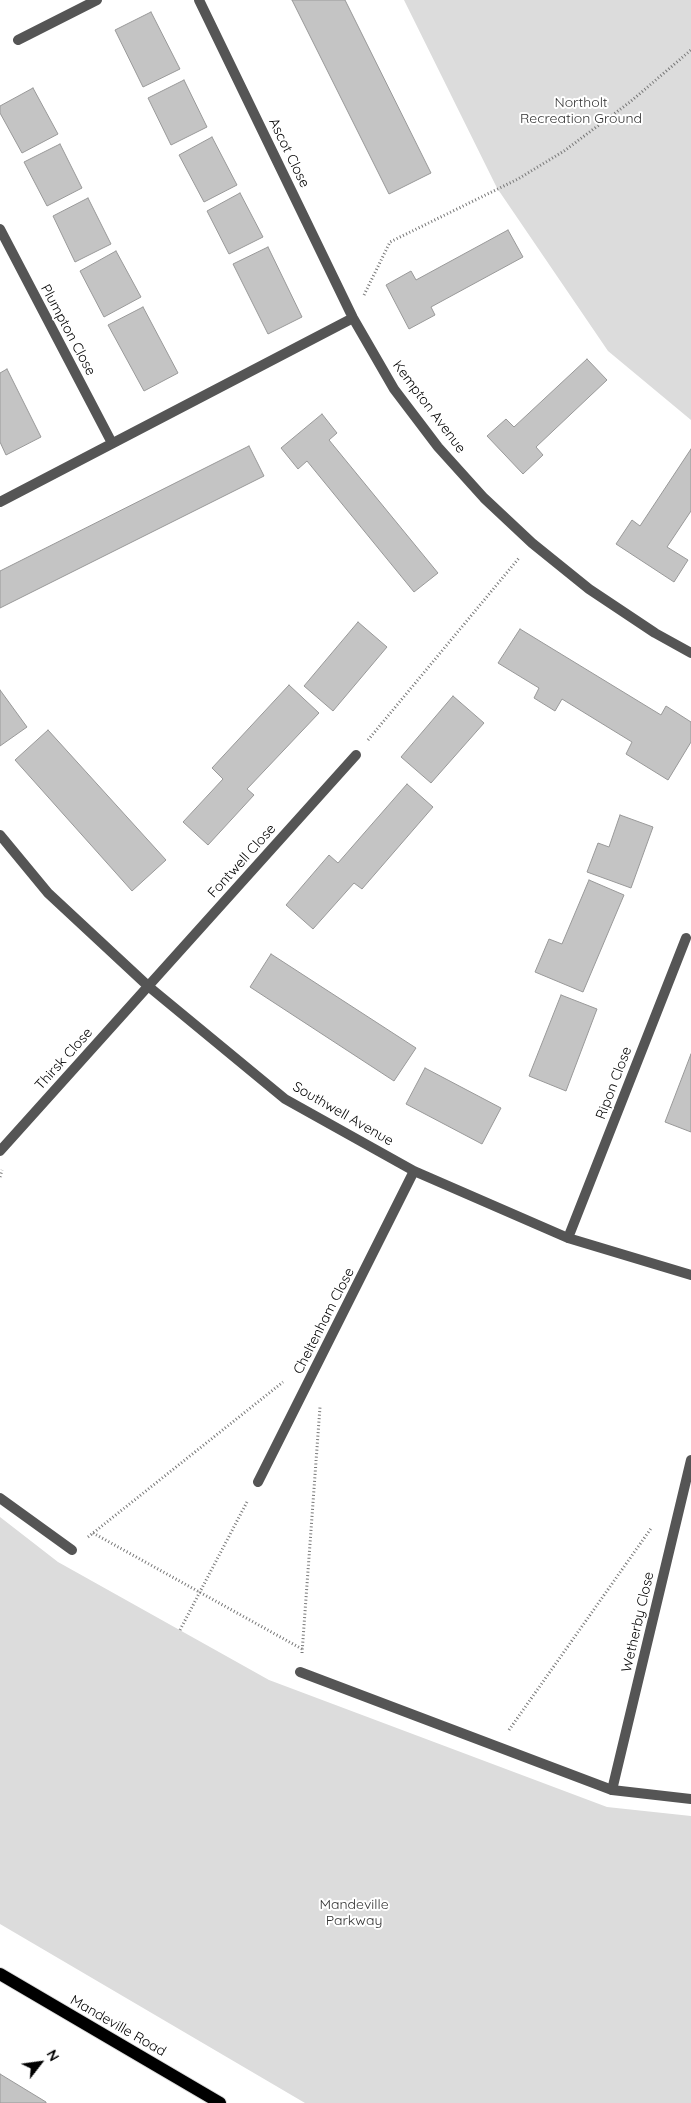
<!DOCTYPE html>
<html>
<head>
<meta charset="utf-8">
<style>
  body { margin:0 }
  #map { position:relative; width:691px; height:2103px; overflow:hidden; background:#fff; font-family:Quicksand,sans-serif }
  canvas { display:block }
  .north { position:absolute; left:15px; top:2038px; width:50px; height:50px; -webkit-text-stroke:4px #fff; paint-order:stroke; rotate:60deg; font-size:14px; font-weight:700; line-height:20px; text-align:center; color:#000 }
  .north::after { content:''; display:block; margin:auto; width:18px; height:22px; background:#000; clip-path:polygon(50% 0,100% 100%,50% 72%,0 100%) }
</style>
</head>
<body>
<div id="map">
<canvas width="691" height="2103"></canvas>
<div class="north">N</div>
</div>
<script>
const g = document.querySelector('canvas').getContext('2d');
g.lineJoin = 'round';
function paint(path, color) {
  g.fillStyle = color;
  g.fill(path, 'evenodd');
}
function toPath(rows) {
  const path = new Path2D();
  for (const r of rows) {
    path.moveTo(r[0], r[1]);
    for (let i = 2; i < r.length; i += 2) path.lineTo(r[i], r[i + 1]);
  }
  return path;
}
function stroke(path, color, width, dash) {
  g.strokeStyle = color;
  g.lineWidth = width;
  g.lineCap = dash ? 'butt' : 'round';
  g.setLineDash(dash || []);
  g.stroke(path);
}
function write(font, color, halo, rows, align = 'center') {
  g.font = font + ' Quicksand,sans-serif';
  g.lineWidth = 4;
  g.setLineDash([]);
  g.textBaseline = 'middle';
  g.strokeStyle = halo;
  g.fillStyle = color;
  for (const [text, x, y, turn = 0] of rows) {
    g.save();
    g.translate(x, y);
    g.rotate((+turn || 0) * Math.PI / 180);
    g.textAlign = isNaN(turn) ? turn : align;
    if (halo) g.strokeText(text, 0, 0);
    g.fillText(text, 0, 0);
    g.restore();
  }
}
paint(toPath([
  [404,0,691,0,691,420,608,351,497,188],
  [0,1517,58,1562,269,1680,607,1807,691,1816,691,2103,305,2103,0,1924]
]), '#dcdcdc');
const building = toPath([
  [292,0,345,0,431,173,389,194,292,0],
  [151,12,180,69,143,87,115,30,151,12],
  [184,80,207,127,171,145,148,98,184,80],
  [33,88,58,134,22,153,0,113,0,106,33,88],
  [212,137,237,185,204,202,179,155,212,137],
  [60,144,82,188,47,206,24,162,60,144],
  [240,193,263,237,229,254,207,211,240,193],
  [88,198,111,244,75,262,53,216,88,198],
  [508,230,523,257,431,307,435,315,409,329,386,285,411,271,416,280,508,230],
  [268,247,302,317,268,334,233,264,268,247],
  [116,251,141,297,104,317,80,271,116,251],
  [143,307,178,373,144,391,108,325,143,307],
  [587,359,607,380,536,447,543,455,523,474,487,436,506,419,514,427,587,359],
  [7,369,41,437,6,455,0,442,0,373,7,369],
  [322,414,337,433,329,440,438,573,414,592,307,461,298,469,281,448,322,414],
  [249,446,264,476,0,608,0,571,249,446],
  [691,449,691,511,667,547,688,560,674,582,616,544,632,520,640,526,691,449],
  [358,622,387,647,333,711,304,686,358,622],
  [520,629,661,715,666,706,691,722,691,742,668,780,626,754,632,742,562,699,555,711,534,698,539,688,498,663,520,629],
  [289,685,319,713,247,789,254,795,208,845,183,822,223,779,212,768,289,685],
  [0,690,27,727,0,746,0,690],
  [453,696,484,723,431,783,401,757,453,696],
  [48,730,166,860,132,891,15,760,48,730],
  [407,784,433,807,362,889,354,883,313,929,286,905,329,855,338,863,407,784],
  [620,815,653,827,631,888,587,872,598,843,609,847,620,815],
  [589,880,624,895,583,992,535,972,549,939,562,944,589,880],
  [271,954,416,1048,394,1081,250,987,271,954],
  [561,995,597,1009,566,1091,529,1076,561,995],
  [691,1054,691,1132,665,1122,691,1054],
  [425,1068,501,1108,482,1144,406,1104,425,1068],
  [0,2074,46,2102,46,2103,0,2103,0,2074]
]);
paint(building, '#c4c4c4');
stroke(building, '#999', 1);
const primary = toPath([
  [0,1974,220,2103]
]);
stroke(primary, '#dbdbdb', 14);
stroke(toPath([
  [364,295,390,242,518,179,564,151,630,102,691,50],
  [368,740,519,558],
  [0,1177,2,1170],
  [93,1533,302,1649],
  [88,1537,283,1382],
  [180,1630,248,1500],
  [302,1653,320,1407],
  [509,1730,652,1527]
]), '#777', 3, [1, 2.5]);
stroke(toPath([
  [18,40,97,0],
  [0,1498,72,1550],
  [300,1672,612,1790,691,1799]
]), '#555', 10);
stroke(toPath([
  [199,0,353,318,394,389,438,447,484,498,532,543,589,589,655,633,691,653],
  [0,229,112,443],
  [0,502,353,318],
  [0,835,48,893,148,986,285,1099,414,1171,568,1238,691,1275],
  [0,1151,356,755],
  [568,1238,686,938],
  [258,1482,414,1171],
  [612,1790,691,1460]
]), '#555', 10);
stroke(primary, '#000', 12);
write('14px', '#333', '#fff', [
  ["Northolt",581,103],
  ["Recreation Ground",581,119],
  ["Mandeville",354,1905],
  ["Parkway",354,1921]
]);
write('14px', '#000', '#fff', [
  ["Ascot Close",289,153,64],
  ["Plumpton Close",68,330,62],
  ["Kempton Avenue",429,407,53],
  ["Fontwell Close",242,861,-48],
  ["Thirsk Close",64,1059,-48],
  ["Ripon Close",614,1083,-69],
  ["Southwell Avenue",343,1114,30],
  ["Cheltenham Close",324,1321,-63],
  ["Wetherby Close",638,1622,-77],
  ["Mandeville Road",118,2026,30]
]);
</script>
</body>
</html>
